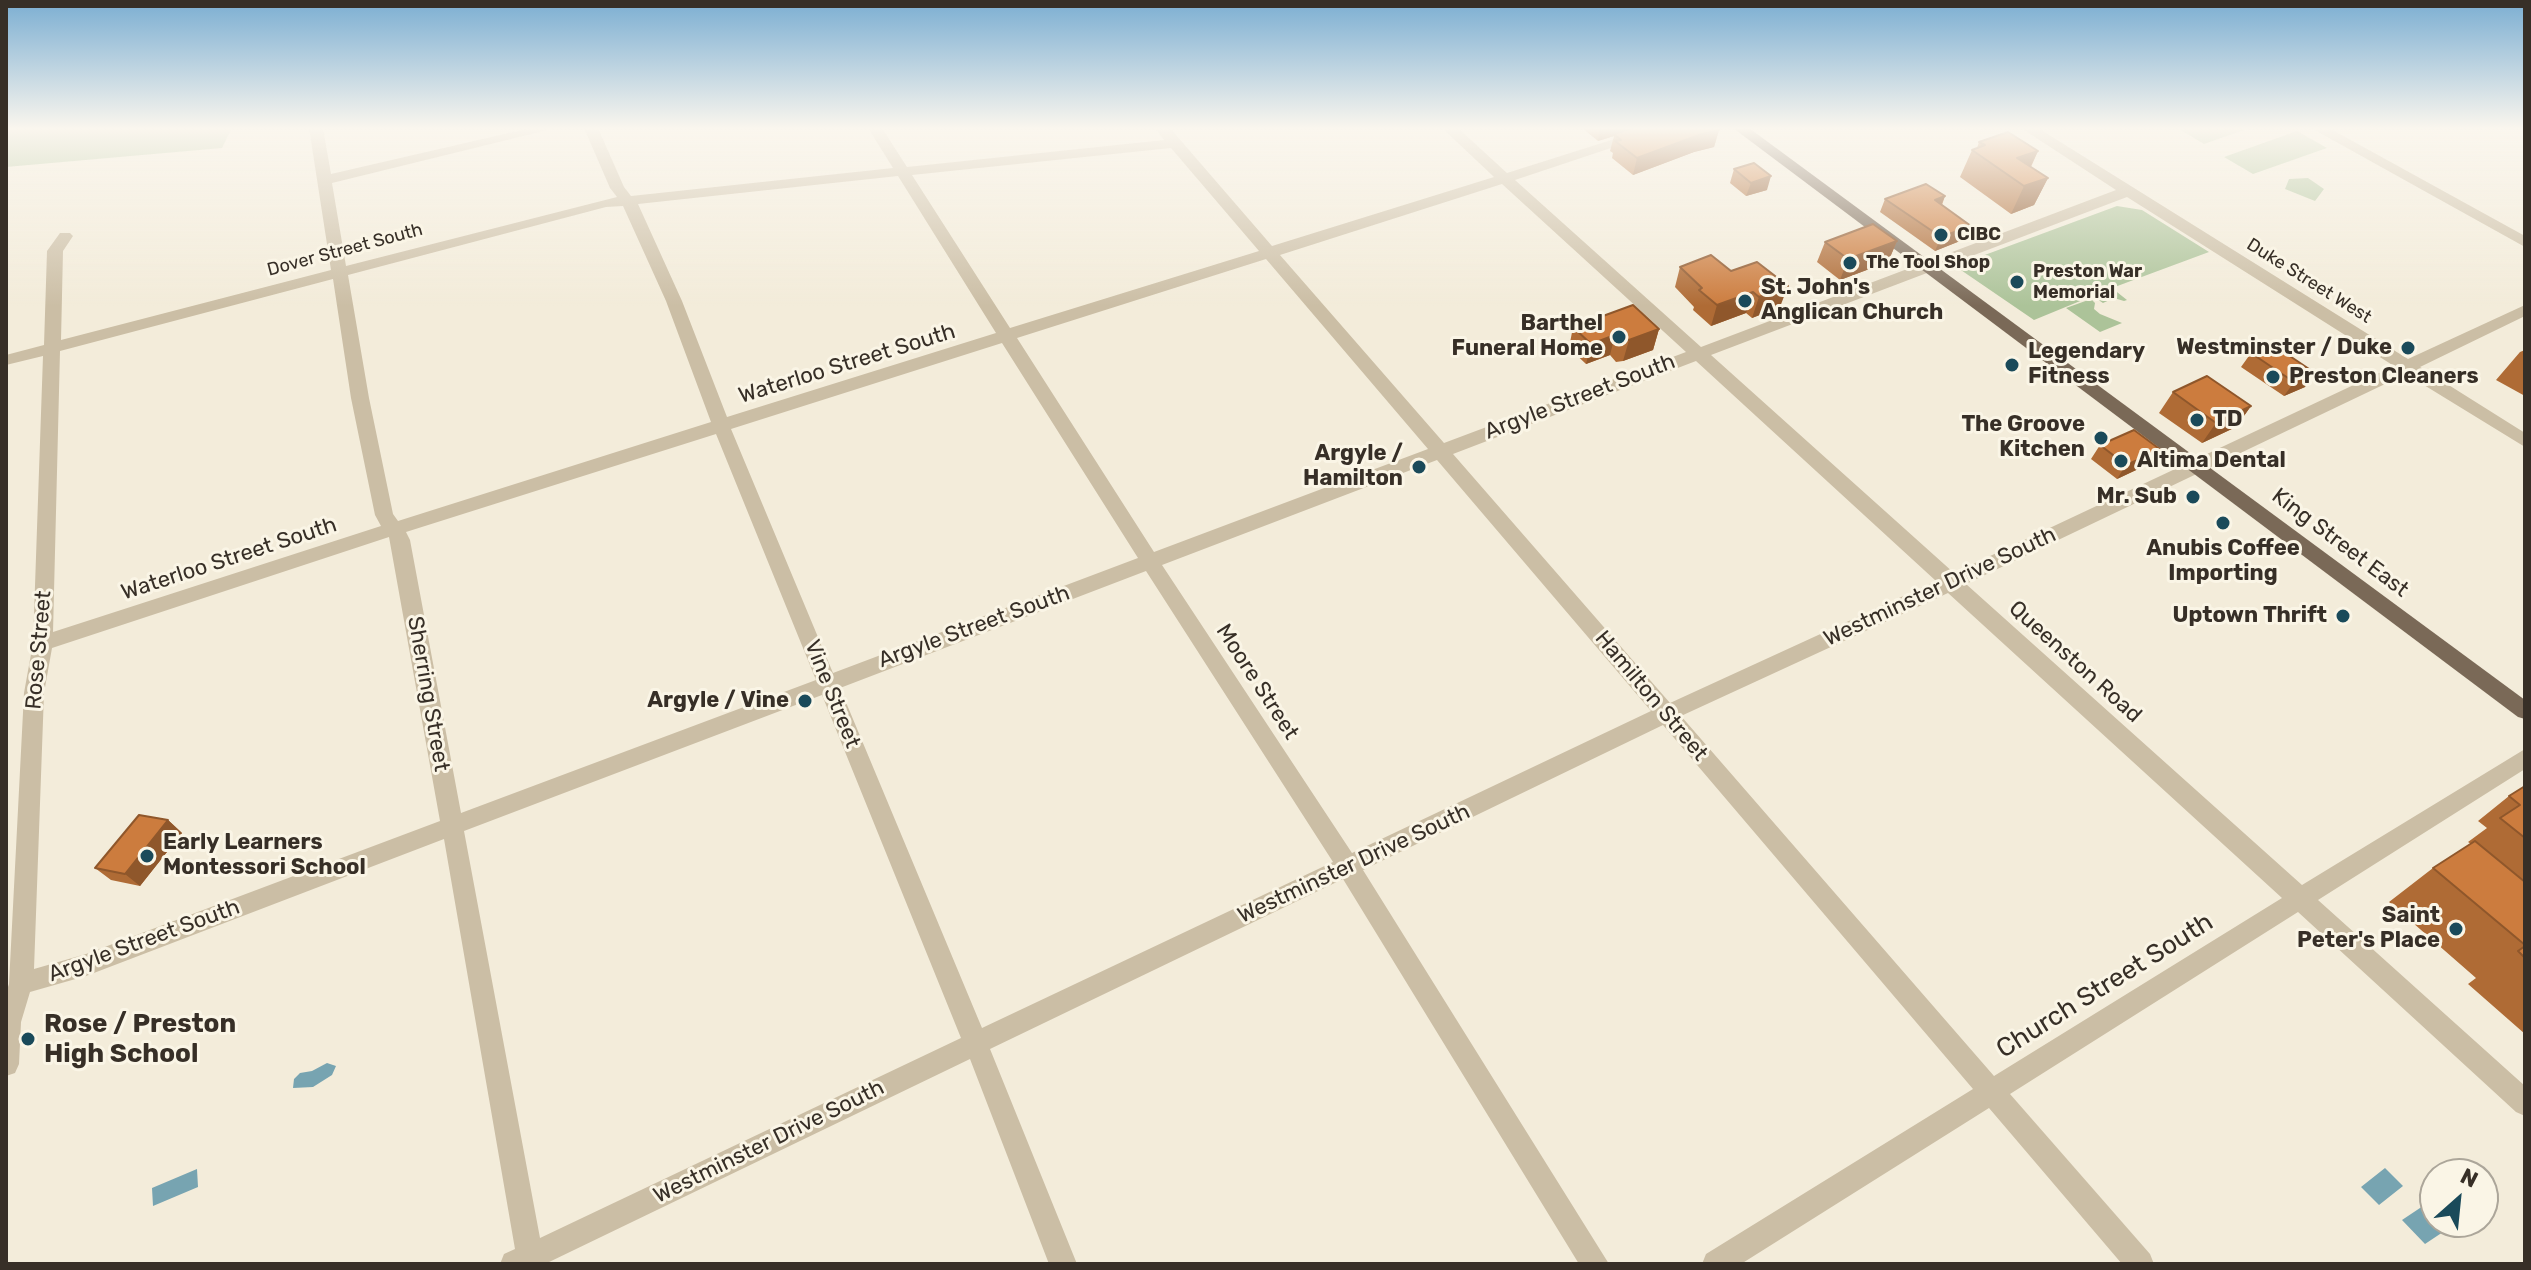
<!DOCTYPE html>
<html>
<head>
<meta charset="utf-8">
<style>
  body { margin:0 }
  #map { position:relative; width:2531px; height:1270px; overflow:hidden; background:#f3ecda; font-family:Rubik,sans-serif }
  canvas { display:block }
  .frame { position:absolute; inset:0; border:8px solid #372f27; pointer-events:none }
  .north { position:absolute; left:2419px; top:1158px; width:80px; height:80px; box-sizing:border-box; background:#faf5e6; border:2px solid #aca69a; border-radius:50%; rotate:27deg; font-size:22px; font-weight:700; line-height:32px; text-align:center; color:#372f27 }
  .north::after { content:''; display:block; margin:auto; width:28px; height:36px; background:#1a4a5a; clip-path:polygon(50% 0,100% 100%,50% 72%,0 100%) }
</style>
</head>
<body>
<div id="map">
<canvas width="2531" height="1270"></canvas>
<div class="frame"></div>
<div class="north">N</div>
</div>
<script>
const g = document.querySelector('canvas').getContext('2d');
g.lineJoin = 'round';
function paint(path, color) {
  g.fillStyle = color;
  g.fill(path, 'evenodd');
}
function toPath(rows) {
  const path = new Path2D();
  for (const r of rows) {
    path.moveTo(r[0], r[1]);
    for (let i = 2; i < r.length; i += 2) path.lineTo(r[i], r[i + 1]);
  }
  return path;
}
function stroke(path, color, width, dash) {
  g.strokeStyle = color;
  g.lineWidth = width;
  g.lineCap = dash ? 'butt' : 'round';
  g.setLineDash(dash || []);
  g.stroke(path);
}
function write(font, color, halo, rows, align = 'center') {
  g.font = font + ' Rubik,sans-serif';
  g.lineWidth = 6;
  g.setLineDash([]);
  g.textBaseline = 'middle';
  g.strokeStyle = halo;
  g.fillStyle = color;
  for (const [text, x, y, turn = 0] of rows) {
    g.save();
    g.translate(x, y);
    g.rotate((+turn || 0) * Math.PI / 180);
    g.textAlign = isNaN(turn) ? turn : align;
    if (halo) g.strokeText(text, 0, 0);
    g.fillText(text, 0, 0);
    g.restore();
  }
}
paint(toPath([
  [6,128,232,128,222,148,6,167],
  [2177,128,2250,128,2204,144],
  [2297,131,2327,148,2253,174,2224,157],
  [2308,178,2324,189,2315,201,2285,189,2289,179],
  [2117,206,2142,210,2209,252,2112,288,2127,300,2124,301,2114,298,2103,303,2094,297,2107,290,2034,320,1955,266],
  [2091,299,2095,303,2094,309,2100,314,2122,323,2100,332,2066,308]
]), '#acc399');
paint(toPath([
  [327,1063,336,1066,332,1075,313,1087,293,1088,294,1079,300,1073,312,1071],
  [2385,1168,2403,1186,2379,1205,2361,1187],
  [197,1169,198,1187,153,1206,152,1188],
  [2435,1198,2435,1222,2458,1222,2425,1244,2402,1220]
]), '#77a4b1');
paint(toPath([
  [309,128,323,128,331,174,530,128,556,128,332,183,346,266,617,197,610,188,584,128,598,128,624,187,631,196,893,168,868,128,882,128,907,167,1164,140,1155,128,1170,128,1272,246,1494,177,1442,128,1458,128,1507,173,1649,128,1671,128,1515,180,1701,347,2116,190,2021,128,2038,128,2408,359,2525,305,2525,316,2420,367,2525,433,2525,447,2406,374,1966,584,2302,885,2525,749,2525,769,2318,900,2525,1086,2525,1116,2516,1112,2298,912,2010,1094,2150,1254,2154,1264,2122,1264,1989,1108,1741,1264,1702,1264,1706,1254,1973,1089,1663,725,1363,870,1609,1264,1579,1264,1343,879,990,1049,1077,1264,1049,1264,970,1059,545,1264,500,1264,504,1254,515,1249,444,839,86,976,30,992,21,1022,19,1064,15,1073,6,1076,6,993,9,984,24,693,33,643,43,356,6,365,6,355,44,345,47,251,60,233,70,233,73,236,63,251,61,340,331,270,309,128],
  [1171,148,1259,251,1010,328,912,175,1171,148],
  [898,176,996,333,727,417,682,301,638,204,898,176],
  [1502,184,1686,352,1444,443,1280,255,1502,184],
  [2127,197,2394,366,1954,573,1711,355,2127,197],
  [623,206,666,301,711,422,398,521,393,514,369,398,348,275,606,207,623,206],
  [1266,259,1428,449,1154,552,1017,338,1266,259],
  [333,279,351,398,375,515,381,526,53,632,60,351,333,279],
  [1002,343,1138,558,833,673,731,429,1002,343],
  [1696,361,1936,581,1670,703,1453,454,1696,361],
  [716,434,816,680,461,813,410,540,406,532,716,434],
  [1437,460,1651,711,1352,853,1162,565,1437,460],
  [389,537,440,821,86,954,34,969,44,693,52,648,389,537],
  [1146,571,1333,862,982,1028,840,688,1146,571],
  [1948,593,2282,898,1994,1076,1681,716,1948,593],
  [822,695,961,1038,540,1238,464,831,822,695],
  [2311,128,2329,128,2525,236,2525,247,2311,128]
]), '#cbbea5');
paint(toPath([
  [1733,128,1749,128,2525,700,2525,719,2518,717,1733,128]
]), '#7a6957');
paint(toPath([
  [1582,128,1717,128,1719,130,1714,147,1694,152,1633,175,1612,158,1613,153,1610,151,1614,136,1598,141],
  [1979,142,2038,151,2031,167,2048,178,2034,205,2011,214,1960,177,1972,150,1977,148],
  [1734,169,1767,190,1746,196,1730,183],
  [1945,196,1942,205,1971,226,1965,239,1935,251,1880,212,1885,199],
  [1897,241,1888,262,1840,280,1817,262,1825,242],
  [1680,267,1731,271,1780,307,1752,318,1746,313,1711,326,1693,310,1694,307,1675,287],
  [1573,327,1659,329,1653,350,1623,361,1616,362,1610,355,1586,364,1569,348],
  [2525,350,2525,396,2496,380,2520,352],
  [2251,353,2305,387,2284,396,2241,367],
  [2173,392,2251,406,2236,427,2202,443,2159,413],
  [2100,445,2151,463,2117,479,2091,459],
  [2525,786,2525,1034,2468,984,2476,978,2389,902,2433,868,2471,844,2468,842,2487,828,2478,821,2509,796],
  [168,820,182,833,140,886,111,880,95,868]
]), '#af6b35');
paint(toPath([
  [1600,128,1638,128,1614,134,1614,136,1598,141],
  [1719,130,1714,147,1694,152,1633,175,1637,158,1699,135],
  [2038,151,2025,178,2017,158],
  [1771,176,1767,190,1746,196,1751,183],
  [2048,178,2034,205,2011,214,2024,186],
  [1945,196,1939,210,1935,200],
  [1971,226,1965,239,1935,251,1941,237],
  [1897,241,1888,262,1840,280,1848,259],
  [1788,286,1780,307,1752,318,1759,297],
  [1753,292,1746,313,1711,326,1717,305],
  [1659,329,1653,350,1623,361,1629,340],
  [1615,335,1610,355,1586,364,1591,344],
  [2315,373,2305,387,2284,396,2294,382],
  [2251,406,2236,427,2202,443,2216,423],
  [2161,450,2151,463,2117,479,2126,465],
  [168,820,182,833,140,886,125,874]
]), '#8f572b');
const building = toPath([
  [1632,128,1717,128,1719,130,1699,135,1637,158,1615,141,1621,140,1614,134,1632,128],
  [2008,132,2038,151,2017,158,2048,178,2024,186,1972,150,1985,145,1979,142,2008,132],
  [1754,163,1771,176,1751,183,1734,169,1754,163],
  [1926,184,1945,196,1935,200,1971,226,1941,237,1885,199,1926,184],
  [1873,224,1897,241,1848,259,1825,242,1873,224],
  [1711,255,1731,271,1757,262,1788,286,1759,297,1753,292,1717,305,1699,290,1702,288,1680,267,1711,255],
  [1633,305,1659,329,1629,340,1621,341,1615,335,1591,344,1573,327,1633,305],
  [2272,344,2315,373,2294,382,2251,353,2272,344],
  [2207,376,2251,406,2216,423,2173,392,2207,376],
  [2134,430,2161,450,2126,465,2100,445,2134,430],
  [2525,786,2525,838,2500,818,2520,805,2509,796,2525,786],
  [139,815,168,820,125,874,95,868,139,815],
  [2475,841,2525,882,2525,945,2433,868,2475,841],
  [2525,946,2525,958,2518,951,2525,946]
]);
paint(building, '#cc7c3e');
stroke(building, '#8f572b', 2);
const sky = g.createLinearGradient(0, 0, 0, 306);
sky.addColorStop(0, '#7baed2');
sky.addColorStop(0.42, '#faf6ee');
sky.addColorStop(1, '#faf6ee00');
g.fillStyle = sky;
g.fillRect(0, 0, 2531, 306);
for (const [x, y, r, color] of [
  [1941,235,8,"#1a4a5a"],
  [1850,263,8,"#1a4a5a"],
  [2017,282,8,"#1a4a5a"],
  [1745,301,8,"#1a4a5a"],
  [1619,337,8,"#1a4a5a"],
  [2408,348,8,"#1a4a5a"],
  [2012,365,8,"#1a4a5a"],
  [2273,377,8,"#1a4a5a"],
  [2197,420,8,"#1a4a5a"],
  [2101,438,8,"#1a4a5a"],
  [2121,461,8,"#1a4a5a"],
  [1419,467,8,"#1a4a5a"],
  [2193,497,8,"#1a4a5a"],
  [2223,523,8,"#1a4a5a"],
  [2343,616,8,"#1a4a5a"],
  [805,701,8,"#1a4a5a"],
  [147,856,8,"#1a4a5a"],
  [2456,929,8,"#1a4a5a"],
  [28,1039,8,"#1a4a5a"]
]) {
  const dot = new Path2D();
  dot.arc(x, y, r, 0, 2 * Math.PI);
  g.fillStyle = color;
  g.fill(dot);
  stroke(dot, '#faf5e6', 3);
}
write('bold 18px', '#372f27', '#faf5e6', [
  ["CIBC",1957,235],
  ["The Tool Shop",1866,263],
  ["Preston War",2033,272],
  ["Memorial",2033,293]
], 'left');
write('18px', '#372f27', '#faf5e6', [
  ["Dover Street South",345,250,-15],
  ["Duke Street West",2309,281,32]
]);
write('bold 22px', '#372f27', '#faf5e6', [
  ["St. John's",1761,288,"left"],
  ["Anglican Church",1761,313,"left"],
  ["Barthel",1603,324],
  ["Funeral Home",1603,349],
  ["Westminster / Duke",2392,348],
  ["Legendary",2028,352,"left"],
  ["Fitness",2028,377,"left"],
  ["Preston Cleaners",2289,377,"left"],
  ["TD",2213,420,"left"],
  ["The Groove",2085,425],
  ["Kitchen",2085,450],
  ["Argyle /",1403,454],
  ["Hamilton",1403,479],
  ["Altima Dental",2137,461,"left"],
  ["Mr. Sub",2177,497],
  ["Anubis Coffee",2223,549,"center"],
  ["Importing",2223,574,"center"],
  ["Uptown Thrift",2327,616],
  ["Argyle / Vine",789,701],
  ["Early Learners",163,843,"left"],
  ["Montessori School",163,868,"left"],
  ["Saint",2440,916],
  ["Peter's Place",2440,941]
], 'right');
write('22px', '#372f27', '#faf5e6', [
  ["Waterloo Street South",847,364,-17],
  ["Argyle Street South",1580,397,-21],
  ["King Street East",2340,543,37],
  ["Waterloo Street South",229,559,-18],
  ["Westminster Drive South",1940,587,-25],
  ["Argyle Street South",974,627,-20],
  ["Rose Street",39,650,-85],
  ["Queenston Road",2075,662,42],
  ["Moore Street",1257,682,57],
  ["Sherring Street",428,694,80],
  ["Vine Street",832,694,68],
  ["Hamilton Street",1651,696,50],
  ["Westminster Drive South",1354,864,-25],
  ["Argyle Street South",144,941,-20],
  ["Westminster Drive South",769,1142,-26]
]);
write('26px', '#372f27', '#faf5e6', [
  ["Church Street South",2105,986,-32]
]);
write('bold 26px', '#372f27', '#faf5e6', [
  ["Rose / Preston",44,1024],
  ["High School",44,1054]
], 'left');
</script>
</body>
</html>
